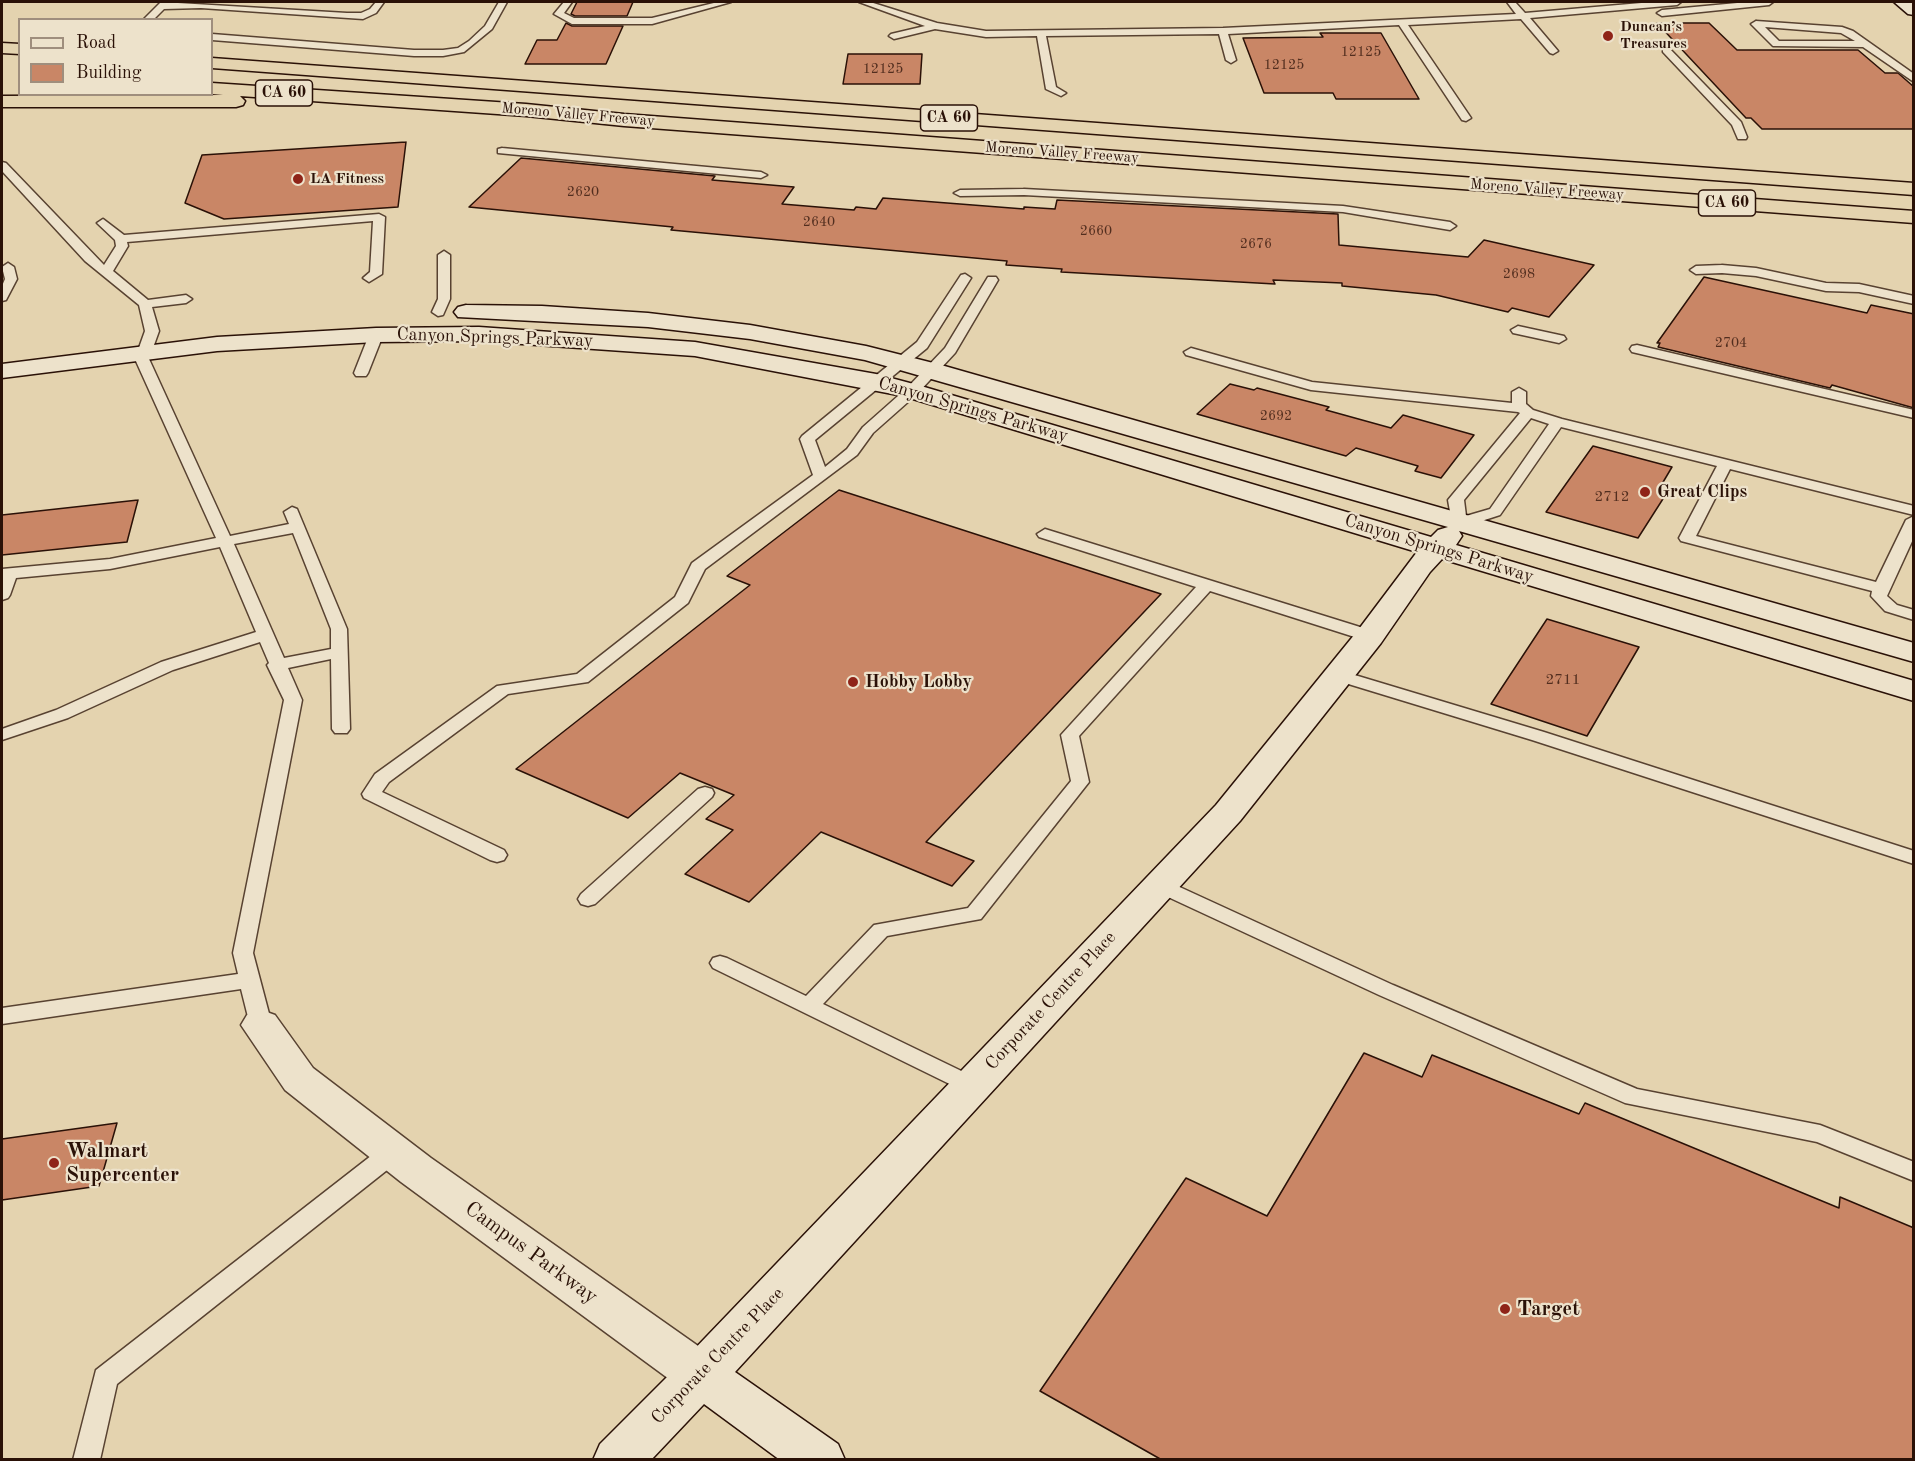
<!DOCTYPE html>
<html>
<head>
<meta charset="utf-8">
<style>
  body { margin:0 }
  #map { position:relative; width:1915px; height:1461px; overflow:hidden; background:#e4d3af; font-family:"Old Standard TT",serif }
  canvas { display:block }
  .frame { position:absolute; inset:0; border:3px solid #2a1107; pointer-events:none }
  .legend { position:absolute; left:18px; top:18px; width:195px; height:78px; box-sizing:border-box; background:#ede2cb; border:2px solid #9f8e7d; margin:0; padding:8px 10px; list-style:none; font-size:18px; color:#2a1107 }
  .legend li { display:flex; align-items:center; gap:12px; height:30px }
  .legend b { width:30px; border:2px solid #9f8e7d }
</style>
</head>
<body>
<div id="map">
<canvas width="1915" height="1461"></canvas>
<div class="frame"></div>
<ul class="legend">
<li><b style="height:8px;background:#ede2cb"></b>Road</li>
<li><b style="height:16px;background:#c98666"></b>Building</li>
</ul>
</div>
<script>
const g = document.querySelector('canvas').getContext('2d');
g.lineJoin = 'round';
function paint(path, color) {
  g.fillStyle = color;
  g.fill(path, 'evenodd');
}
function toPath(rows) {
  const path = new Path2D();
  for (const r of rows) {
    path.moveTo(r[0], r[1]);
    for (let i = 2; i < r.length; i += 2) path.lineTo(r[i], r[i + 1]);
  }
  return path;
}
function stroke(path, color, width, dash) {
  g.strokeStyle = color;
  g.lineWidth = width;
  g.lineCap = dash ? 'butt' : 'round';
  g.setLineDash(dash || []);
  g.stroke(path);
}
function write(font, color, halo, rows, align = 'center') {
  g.font = font + ' "Old Standard TT",serif';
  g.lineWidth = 4.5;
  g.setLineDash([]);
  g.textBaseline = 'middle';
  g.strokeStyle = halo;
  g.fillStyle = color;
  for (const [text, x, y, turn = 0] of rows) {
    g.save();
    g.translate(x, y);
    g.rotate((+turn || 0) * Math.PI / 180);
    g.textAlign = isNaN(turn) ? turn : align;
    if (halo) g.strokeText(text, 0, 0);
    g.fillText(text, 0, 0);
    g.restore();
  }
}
const building = toPath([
  [577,2,633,2,627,16,575,16,571,14,577,2],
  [566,23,572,26,623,26,606,64,525,64,537,40,557,40,566,23],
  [1657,23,1709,23,1737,50,1858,50,1885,73,1898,73,1914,87,1914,129,1762,129,1751,118,1746,118,1657,23],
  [1320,33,1381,33,1419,99,1336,99,1333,93,1264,93,1243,38,1323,37,1320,33],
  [848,54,922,54,920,84,843,84,848,54],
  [406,142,398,207,224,219,185,203,202,155,406,142],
  [521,158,715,176,712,180,794,187,782,204,854,210,856,207,876,209,883,198,1024,209,1024,207,1055,209,1057,200,1338,214,1339,245,1468,257,1484,240,1594,265,1549,317,1512,308,1508,312,1436,295,1342,286,1342,283,1273,280,1275,284,1061,272,1062,269,1006,265,1007,261,671,230,673,227,469,207,521,158],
  [1704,277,1867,313,1871,305,1914,314,1914,408,1832,385,1830,388,1658,347,1660,343,1657,343,1704,277],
  [1230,384,1254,390,1257,388,1329,407,1326,410,1391,428,1403,415,1474,435,1441,478,1415,471,1418,466,1356,448,1346,456,1197,414,1230,384],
  [1593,446,1672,467,1659,489,1668,491,1638,538,1546,512,1593,446],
  [839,490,1161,594,926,842,974,861,952,886,821,832,749,902,685,874,733,830,706,819,734,795,680,773,628,818,516,769,750,585,727,576,839,490],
  [138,500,127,542,2,555,2,515,138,500],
  [1547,619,1639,647,1587,736,1491,704,1547,619],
  [1364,1053,1422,1077,1432,1055,1579,1114,1585,1103,1839,1208,1840,1197,1914,1228,1914,1460,1162,1460,1040,1391,1186,1178,1267,1216,1364,1053],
  [117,1123,99,1186,2,1200,2,1139,117,1123]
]);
paint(building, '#c98666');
stroke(building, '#2a1107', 1.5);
const lane = toPath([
  [161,2,347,13,361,13,370,9,376,2,384,2,376,13,363,19,201,8,164,9,153,20,143,20,161,2],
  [499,2,507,2,492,29,464,52,443,56,414,56,212,40,212,34,414,50,443,50,458,48,469,41,485,26,499,2],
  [564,2,572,2,564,13,574,18,652,18,718,2,731,2,652,24,572,24,554,14,564,2],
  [859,2,870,2,937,23,986,31,1223,28,1516,14,1507,2,1515,2,1525,13,1653,2,1681,2,1677,5,1530,18,1558,51,1553,54,1550,53,1521,19,1408,25,1471,118,1466,121,1462,120,1399,25,1228,34,1236,60,1231,63,1226,60,1219,34,1046,36,1056,87,1066,93,1061,96,1046,89,1037,36,986,37,935,29,894,39,889,36,891,34,925,26,859,2],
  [1748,2,1773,2,1769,5,1662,16,1657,13,1662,10,1748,2],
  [1756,21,1842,27,1853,31,1914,74,1914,82,1863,47,1773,46,1751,24,1756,21],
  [1765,27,1841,33,1855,41,1779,41,1765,27],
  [1663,48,1669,48,1741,122,1747,137,1746,139,1738,139,1732,125,1663,52,1663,48],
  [502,148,761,172,767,175,761,178,498,153,498,149,502,148],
  [2,162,6,163,104,265,116,246,115,240,97,223,103,219,124,235,379,214,385,217,382,274,369,282,363,278,370,272,373,221,127,242,128,246,113,271,148,300,186,295,192,299,186,303,152,307,159,331,149,359,230,536,289,524,284,512,292,507,297,509,347,629,350,729,347,733,335,733,332,729,331,659,288,668,302,700,253,953,272,1025,269,1031,261,1033,253,1031,250,1025,241,989,2,1024,2,1008,238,974,233,953,284,700,267,665,269,663,260,642,173,670,68,718,2,740,2,729,56,710,161,662,256,632,220,547,110,569,16,578,10,595,8,598,2,600,2,569,110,559,216,538,135,359,145,331,139,305,85,261,2,171,2,162],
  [293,533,331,629,331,649,284,658,234,544,293,533],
  [1024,189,1343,206,1450,222,1456,226,1450,230,1343,212,1024,195,960,196,954,193,960,190,1024,189],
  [444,251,450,255,450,299,443,315,438,316,432,312,438,299,438,255,444,251],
  [8,263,14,267,17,279,6,300,2,301,2,286,5,279,2,267,8,263],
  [1722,265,1756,268,1826,283,1859,284,1914,296,1914,304,1859,292,1826,291,1756,276,1722,273,1696,274,1690,270,1696,266,1722,265],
  [965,274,971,278,927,348,815,440,825,467,847,449,863,427,907,388,945,348,988,277,996,277,998,280,955,353,917,394,873,433,857,455,705,569,688,603,588,682,508,694,389,782,382,792,504,850,507,855,504,860,497,862,490,860,364,798,362,794,375,774,497,686,577,674,675,597,692,563,813,475,800,439,802,436,917,342,961,275,965,274],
  [1518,326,1564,336,1566,339,1559,343,1513,333,1511,330,1518,326],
  [376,331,383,335,368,373,366,376,356,376,354,373,369,335,376,331],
  [1637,345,1914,410,1914,418,1632,352,1630,349,1632,346,1637,345],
  [1191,348,1312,382,1512,403,1512,392,1519,388,1526,392,1526,404,1533,410,1562,419,1914,506,1914,515,1730,469,1696,536,1876,582,1906,520,1914,516,1914,537,1887,596,1897,605,1914,610,1914,620,1885,611,1871,596,1872,591,1681,541,1679,538,1717,466,1561,427,1500,515,1460,528,1452,523,1448,500,1520,413,1518,412,1311,390,1186,355,1184,352,1191,348],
  [1531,418,1549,424,1490,509,1466,516,1464,500,1531,418],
  [1045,529,1376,632,1378,636,1370,641,1364,640,1210,591,1079,736,1089,782,981,919,887,936,823,1004,980,1080,983,1086,980,1092,972,1095,713,968,710,963,713,958,720,956,727,958,806,996,874,925,968,908,1071,781,1061,735,1196,587,1039,537,1037,534,1045,529],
  [1338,670,1544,732,1914,851,1914,864,1532,740,1332,679,1329,675,1332,671,1338,670],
  [705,787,712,789,714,793,712,797,595,904,588,906,581,904,578,899,581,894,698,789,705,787],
  [1160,878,1393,985,1637,1089,1820,1125,1914,1162,1914,1181,1817,1142,1625,1103,1379,995,1153,890,1150,885,1153,880,1160,878],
  [393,1143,401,1145,405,1152,401,1159,117,1384,100,1460,73,1460,96,1370,385,1145,393,1143]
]);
const street = toPath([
  [261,1010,275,1015,313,1068,431,1158,718,1360,725,1375,718,1390,701,1396,684,1390,401,1182,285,1090,241,1025,247,1015,261,1010]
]);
const secondary = toPath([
  [1894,2,1912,2,1914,15,1908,14,1894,2],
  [466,305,542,306,648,313,750,325,866,346,941,365,1914,643,1914,662,1459,531,1462,536,1456,545,1914,681,1914,701,1442,559,1430,572,1381,643,1240,821,735,1372,838,1444,845,1460,780,1460,704,1404,651,1460,593,1460,600,1444,684,1360,1216,805,1359,629,1417,552,903,396,695,356,479,341,376,342,217,351,2,378,2,364,217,337,376,328,479,327,695,342,876,374,921,386,1431,537,1438,530,1448,527,865,360,750,339,648,327,458,317,454,312,458,307,466,305]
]);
const highway = toPath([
  [2,43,20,44,20,54,2,53,2,43],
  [212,58,1914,183,1914,195,212,68,212,58],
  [212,83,526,104,624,114,1914,211,1914,223,624,126,526,116,240,96,245,101,243,105,236,107,2,107,2,96,223,95,212,94,212,83]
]);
stroke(lane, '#584231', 3);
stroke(street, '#584231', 3);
stroke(secondary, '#2a1107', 3);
stroke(highway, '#2a1107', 3);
paint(lane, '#ede2cb');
paint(street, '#ede2cb');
paint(secondary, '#ede2cb');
paint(highway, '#e4d3af');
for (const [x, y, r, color] of [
  [1608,36,6,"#8f2418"],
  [298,179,6,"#8f2418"],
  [1645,492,6,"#8f2418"],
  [853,682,6,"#8f2418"],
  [54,1163,6,"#8f2418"],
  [1505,1309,6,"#8f2418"]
]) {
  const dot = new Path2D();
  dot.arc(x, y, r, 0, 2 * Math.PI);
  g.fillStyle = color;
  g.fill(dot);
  stroke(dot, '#ede2cb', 2);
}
write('14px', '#522e1f', null, [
  ["12125",1361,52],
  ["12125",1284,65],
  ["12125",883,69],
  ["2620",583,192],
  ["2640",819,222],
  ["2660",1096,231],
  ["2676",1256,244],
  ["2698",1519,274],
  ["2704",1731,343],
  ["2692",1276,416]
]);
write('bold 15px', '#2a1107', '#ede2cb', [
  ["Duncan’s",1620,27],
  ["Treasures",1620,44],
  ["LA Fitness",310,179]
], 'left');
write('15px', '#2a1107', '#ede2cb', [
  ["Moreno Valley Freeway",578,115,5],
  ["Moreno Valley Freeway",1062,153,4],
  ["Moreno Valley Freeway",1547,190,4]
]);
write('15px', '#522e1f', null, [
  ["2712",1612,497],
  ["2711",1563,680]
]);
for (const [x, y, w] of [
  [284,93,57],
  [949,118,57],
  [1727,203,57]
]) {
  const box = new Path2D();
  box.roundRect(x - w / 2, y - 13, w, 26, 4.5);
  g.fillStyle = '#ede2cb';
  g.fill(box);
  stroke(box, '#2a1107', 1.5);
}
write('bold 16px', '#2a1107', null, [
  ["CA 60",284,93],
  ["CA 60",949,118],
  ["CA 60",1727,203]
]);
write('18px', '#2a1107', '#ede2cb', [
  ["Canyon Springs Parkway",495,338,2],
  ["Canyon Springs Parkway",973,410,16],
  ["Canyon Springs Parkway",1439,549,17],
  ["Corporate Centre Place",1051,1001,-47],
  ["Corporate Centre Place",718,1356,-46]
]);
write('bold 18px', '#2a1107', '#ede2cb', [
  ["Great Clips",1657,492],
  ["Hobby Lobby",865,682]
], 'left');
write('bold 21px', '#2a1107', '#ede2cb', [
  ["Walmart",66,1151],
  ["Supercenter",66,1175],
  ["Target",1517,1309]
], 'left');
write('21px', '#2a1107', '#ede2cb', [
  ["Campus Parkway",531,1253,36]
]);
</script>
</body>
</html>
